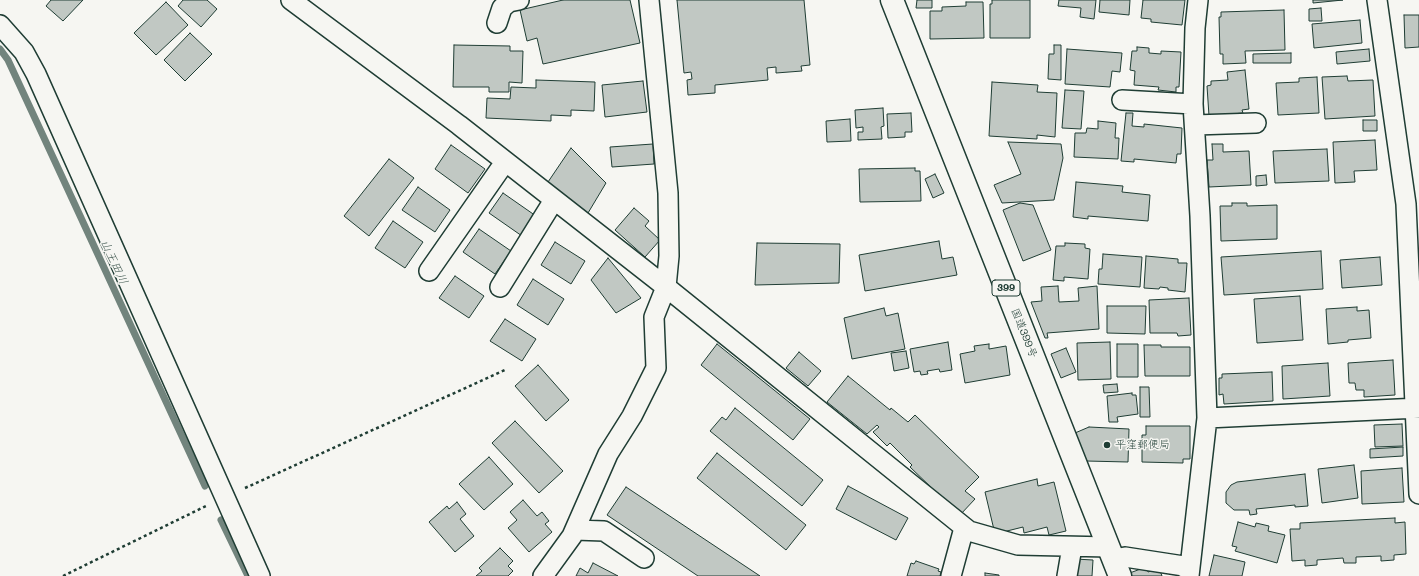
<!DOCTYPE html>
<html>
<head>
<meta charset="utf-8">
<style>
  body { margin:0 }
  canvas { display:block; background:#f6f6f2 }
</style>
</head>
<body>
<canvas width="1419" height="576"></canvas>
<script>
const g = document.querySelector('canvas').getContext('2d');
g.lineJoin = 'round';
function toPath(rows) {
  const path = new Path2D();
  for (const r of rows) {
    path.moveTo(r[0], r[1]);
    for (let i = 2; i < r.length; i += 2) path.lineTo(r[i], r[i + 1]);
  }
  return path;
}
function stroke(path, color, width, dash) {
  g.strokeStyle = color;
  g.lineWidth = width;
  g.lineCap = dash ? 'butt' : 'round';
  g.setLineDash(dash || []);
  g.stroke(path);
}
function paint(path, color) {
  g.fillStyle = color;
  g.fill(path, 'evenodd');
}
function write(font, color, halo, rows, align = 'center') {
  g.font = font + ' Mali,"Klee One",sans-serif';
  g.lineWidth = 3;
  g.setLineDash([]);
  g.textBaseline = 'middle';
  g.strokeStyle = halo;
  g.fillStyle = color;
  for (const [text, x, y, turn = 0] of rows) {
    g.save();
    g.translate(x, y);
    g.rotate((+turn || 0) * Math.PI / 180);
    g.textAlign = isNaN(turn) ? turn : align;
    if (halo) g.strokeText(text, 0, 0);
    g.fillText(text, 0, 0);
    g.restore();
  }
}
stroke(toPath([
  [0,49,8,60,33,114,205,486],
  [221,520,248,576]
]), '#72847d', 7);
const building = toPath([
  [51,0,83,0,63,21,46,6,51,0],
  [183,0,207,0,217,9,201,27,178,6,183,0],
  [563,0,630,0,640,43,543,64,537,38,527,41,520,10,563,0],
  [677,0,804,0,810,65,801,66,802,71,776,73,776,67,767,68,768,80,715,85,715,93,688,95,687,80,692,79,691,72,684,73,677,0],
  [917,0,932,0,932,8,916,8,917,0],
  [992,0,1030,0,1030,38,990,38,990,4,992,4,992,0],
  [1059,0,1096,0,1094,19,1080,17,1081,8,1058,6,1059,0],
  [1100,0,1130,0,1129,15,1099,12,1100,0],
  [1143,0,1185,0,1182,25,1151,22,1151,19,1141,18,1143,0],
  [1313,0,1343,0,1313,3,1313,0],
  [166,2,188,25,156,55,134,33,166,2],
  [966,2,983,2,984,38,930,39,930,11,942,11,942,7,966,6,966,2],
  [1321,8,1322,21,1309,21,1309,9,1321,8],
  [1284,10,1285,50,1245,51,1246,63,1223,64,1223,54,1220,54,1219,17,1221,17,1221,12,1284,10],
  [1404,15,1419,15,1419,47,1405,48,1404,15],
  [1360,20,1362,43,1314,48,1312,24,1360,20],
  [190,33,212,54,185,81,164,60,190,33],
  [454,45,510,46,510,51,523,51,522,83,509,82,509,92,489,92,489,87,453,87,454,45],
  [1054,45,1061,45,1061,80,1048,79,1049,54,1054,54,1054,45],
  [1137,47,1149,48,1149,53,1161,54,1161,51,1181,52,1179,87,1176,87,1176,92,1158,90,1159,87,1134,85,1135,71,1130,70,1132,51,1137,51,1137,47],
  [1067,49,1122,53,1120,72,1112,71,1110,87,1065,84,1067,49],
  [1369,49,1370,61,1337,64,1336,52,1369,49],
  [1291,53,1291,63,1253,63,1253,54,1291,53],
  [1245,70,1249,109,1242,110,1243,113,1209,116,1207,86,1211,85,1211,81,1228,80,1227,72,1245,70],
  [1347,76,1348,81,1373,80,1375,116,1325,119,1322,77,1347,76],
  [1317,77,1319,113,1278,115,1276,83,1299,82,1299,78,1317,77],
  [536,80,595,82,594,111,571,110,571,116,551,115,551,121,486,118,487,98,510,99,511,87,536,88,536,80],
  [643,81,647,112,605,117,602,85,643,81],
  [992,82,1038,85,1037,92,1057,93,1055,137,1037,135,1037,139,989,136,992,82],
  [1065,90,1084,91,1081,129,1062,128,1065,90],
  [883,108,884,126,881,127,882,139,858,140,858,132,863,132,863,127,856,128,855,110,883,108],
  [911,113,912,132,905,132,905,137,888,138,887,114,911,113],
  [1126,113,1133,113,1132,126,1144,127,1144,124,1182,128,1181,154,1177,154,1176,163,1134,159,1134,162,1121,161,1126,113],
  [850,119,851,141,827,142,826,121,850,119],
  [1363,120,1377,120,1377,131,1363,131,1363,120],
  [1098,121,1116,123,1115,138,1119,138,1118,159,1074,157,1075,133,1086,133,1087,128,1098,129,1098,121],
  [1375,140,1377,170,1354,171,1355,182,1335,183,1333,142,1375,140],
  [1008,142,1061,144,1063,158,1054,200,1002,203,994,185,1021,174,1008,142],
  [653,144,654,164,612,167,610,147,653,144],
  [1212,144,1223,144,1223,152,1249,151,1251,185,1209,187,1207,160,1213,160,1212,144],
  [451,145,485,169,468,193,435,169,451,145],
  [571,148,606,183,588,213,548,182,571,148],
  [1327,149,1329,181,1275,183,1273,151,1327,149],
  [389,159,414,178,369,236,344,216,389,159],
  [915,168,915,171,920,171,921,201,860,202,859,169,915,168],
  [935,174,944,193,933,198,925,179,935,174],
  [1266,175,1267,185,1256,186,1256,176,1266,175],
  [1076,182,1123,186,1122,192,1150,195,1148,221,1088,216,1088,219,1073,217,1076,182],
  [418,187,450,210,435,232,402,210,418,187],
  [503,193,536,216,522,236,489,213,503,193],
  [1020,203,1033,205,1051,250,1023,261,1003,210,1020,203],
  [1232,203,1247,203,1247,206,1277,205,1277,239,1221,241,1220,206,1232,206,1232,203],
  [634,208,649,221,645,226,660,240,645,257,615,230,634,208],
  [393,221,423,242,405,268,375,248,393,221],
  [479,229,511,251,495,274,463,252,479,229],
  [939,241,942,259,953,257,957,275,865,291,859,255,939,241],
  [555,242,585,261,571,284,541,265,555,242],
  [757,243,840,244,839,283,755,285,757,243],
  [1065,243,1085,244,1085,248,1090,249,1088,279,1064,277,1064,281,1053,280,1056,246,1065,246,1065,243],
  [1321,251,1323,289,1224,295,1221,257,1321,251],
  [1103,254,1142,257,1140,287,1098,284,1099,269,1102,269,1103,254],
  [1146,256,1178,259,1178,263,1187,263,1185,292,1168,290,1168,288,1160,287,1159,289,1144,288,1146,256],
  [1380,257,1382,285,1342,288,1340,260,1380,257],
  [608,258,641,298,616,313,591,280,608,258],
  [455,276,484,296,469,318,439,298,455,276],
  [533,279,564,299,548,325,517,305,533,279],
  [1058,286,1059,302,1079,301,1078,288,1097,286,1099,329,1047,333,1048,338,1045,338,1031,302,1042,301,1041,287,1058,286],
  [1300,296,1303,340,1257,343,1254,299,1300,296],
  [1189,298,1191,335,1178,336,1177,333,1150,333,1149,300,1189,298],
  [1107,306,1146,306,1145,334,1107,333,1107,306],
  [1357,307,1357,311,1369,310,1371,338,1348,340,1348,342,1328,344,1326,309,1357,307],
  [884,308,886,316,898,313,905,349,852,359,844,318,884,308],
  [505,319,536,339,522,361,490,341,505,319],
  [948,342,952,370,940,372,939,369,927,371,928,374,921,375,920,371,914,372,910,349,948,342],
  [1110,342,1111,379,1078,380,1077,343,1110,342],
  [717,344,810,419,793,440,701,365,717,344],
  [989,344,989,349,1006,346,1010,375,965,383,960,354,975,351,974,346,989,344],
  [1117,344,1138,344,1138,377,1117,377,1117,344],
  [1144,345,1161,345,1161,347,1190,347,1190,376,1145,376,1144,345],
  [1066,348,1076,372,1061,378,1051,354,1066,348],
  [906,351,909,368,894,371,891,353,906,351],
  [799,352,821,371,808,386,786,368,799,352],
  [1393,360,1395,395,1364,397,1364,390,1356,390,1355,383,1349,383,1348,363,1393,360],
  [1328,363,1330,396,1283,399,1282,366,1328,363],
  [538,365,569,400,546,421,515,386,538,365],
  [1272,372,1273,401,1224,404,1223,394,1219,395,1219,378,1222,378,1222,374,1272,372],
  [848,376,890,410,891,408,908,422,915,415,979,477,965,491,975,499,960,515,910,467,912,465,890,443,887,446,873,432,879,427,877,425,867,434,827,402,848,376],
  [1117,384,1118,392,1104,393,1103,385,1117,384],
  [1140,387,1149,387,1150,417,1140,417,1140,387],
  [1132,393,1132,395,1136,395,1138,414,1117,417,1118,422,1109,422,1107,396,1132,393],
  [735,408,823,480,802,506,710,431,722,417,726,420,735,408],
  [515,421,563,471,539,493,492,443,515,421],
  [1402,424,1403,446,1375,447,1374,425,1402,424],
  [1146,426,1190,426,1190,459,1183,459,1183,463,1142,462,1142,435,1146,435,1146,426],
  [1089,427,1129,429,1128,462,1086,461,1075,433,1089,427],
  [1403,447,1403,456,1370,458,1370,449,1403,447],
  [717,453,806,525,786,550,697,478,717,453],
  [489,457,513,484,484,510,459,484,489,457],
  [1354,465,1358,498,1322,503,1318,469,1354,465],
  [1402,468,1404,502,1362,504,1361,471,1402,468],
  [1305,474,1308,506,1295,507,1295,505,1256,509,1257,514,1250,515,1249,510,1234,510,1226,503,1226,492,1231,485,1237,482,1305,474],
  [1037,479,1038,486,1054,482,1066,531,1049,535,1047,527,1024,533,1023,527,995,534,985,492,1037,479],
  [848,486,908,518,896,540,836,509,848,486],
  [626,487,760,576,698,576,607,515,626,487],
  [523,500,537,516,542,512,549,521,545,524,552,532,529,552,508,528,517,520,510,512,523,500],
  [457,502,466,514,460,519,474,536,455,552,429,522,447,506,449,509,457,502],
  [1395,518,1395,523,1405,522,1406,554,1394,555,1394,560,1381,561,1381,556,1356,557,1356,563,1344,563,1343,558,1317,560,1317,565,1305,566,1305,560,1292,561,1290,529,1300,529,1300,523,1395,518],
  [1238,522,1255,527,1256,523,1269,526,1268,531,1285,535,1277,563,1235,551,1237,547,1232,546,1238,522],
  [500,548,513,561,508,566,513,571,508,576,476,576,482,571,479,568,500,548],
  [1214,555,1245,562,1242,576,1209,576,1214,555],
  [1075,559,1093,560,1092,576,1074,576,1075,559],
  [916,561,939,569,938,571,941,572,940,576,907,576,911,563,914,564,916,561],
  [593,563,618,576,576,576,580,568,588,573,593,563],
  [1146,567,1148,572,1159,568,1162,576,1128,576,1127,574,1146,567],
  [985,573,999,575,999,576,985,576,985,573]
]);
paint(building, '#c1c8c3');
stroke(building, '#1f3d34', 1);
const street = toPath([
  [291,0,459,125,666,287,969,531,1018,545,1109,547],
  [1377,0,1406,204,1419,494],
  [497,23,502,8,509,2,519,0],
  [0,25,24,52,36,74,260,576],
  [1122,100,1193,104],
  [1195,125,1256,123],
  [429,271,505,162],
  [500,287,554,200],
  [1207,418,1419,408],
  [575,530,604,531,644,558],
  [1113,559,1125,557,1190,567],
  [543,576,572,536,608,454,632,416,656,368,654,317,666,287,669,256,668,193,649,0],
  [951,576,964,528],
  [1067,576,1072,547],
  [1189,576,1207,418,1200,216,1193,104,1195,28,1198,0]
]);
const highway = toPath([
  [892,0,1120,576]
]);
stroke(street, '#1f3d34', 22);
stroke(highway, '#1f3d34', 25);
stroke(toPath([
  [245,488,505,370],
  [63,576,206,506]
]), '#1f3d34', 2.5, [3, 3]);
stroke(street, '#f6f6f2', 19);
stroke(highway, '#f6f6f2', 22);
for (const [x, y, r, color] of [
  [1107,445,4,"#1f3d34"]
]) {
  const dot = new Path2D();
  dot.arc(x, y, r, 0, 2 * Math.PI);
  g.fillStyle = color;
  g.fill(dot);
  stroke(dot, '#f6f6f2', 1.5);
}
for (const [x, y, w] of [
  [1006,288,28]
]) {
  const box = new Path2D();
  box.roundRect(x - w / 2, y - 8, w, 16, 3);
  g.fillStyle = '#f6f6f2';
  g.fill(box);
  stroke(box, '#1f3d34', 1);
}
write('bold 10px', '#1f3d34', null, [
  ["399",1006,288]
]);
write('11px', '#1f3d34', '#f6f6f2', [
  ["国道399号",1024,333,68]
]);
write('11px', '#1f3d34', '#f6f6f2', [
  ["平窪郵便局",1115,445]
], 'left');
write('italic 12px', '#425a52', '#f6f6f2', [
  ["山王田川",114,262,65]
]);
</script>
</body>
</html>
